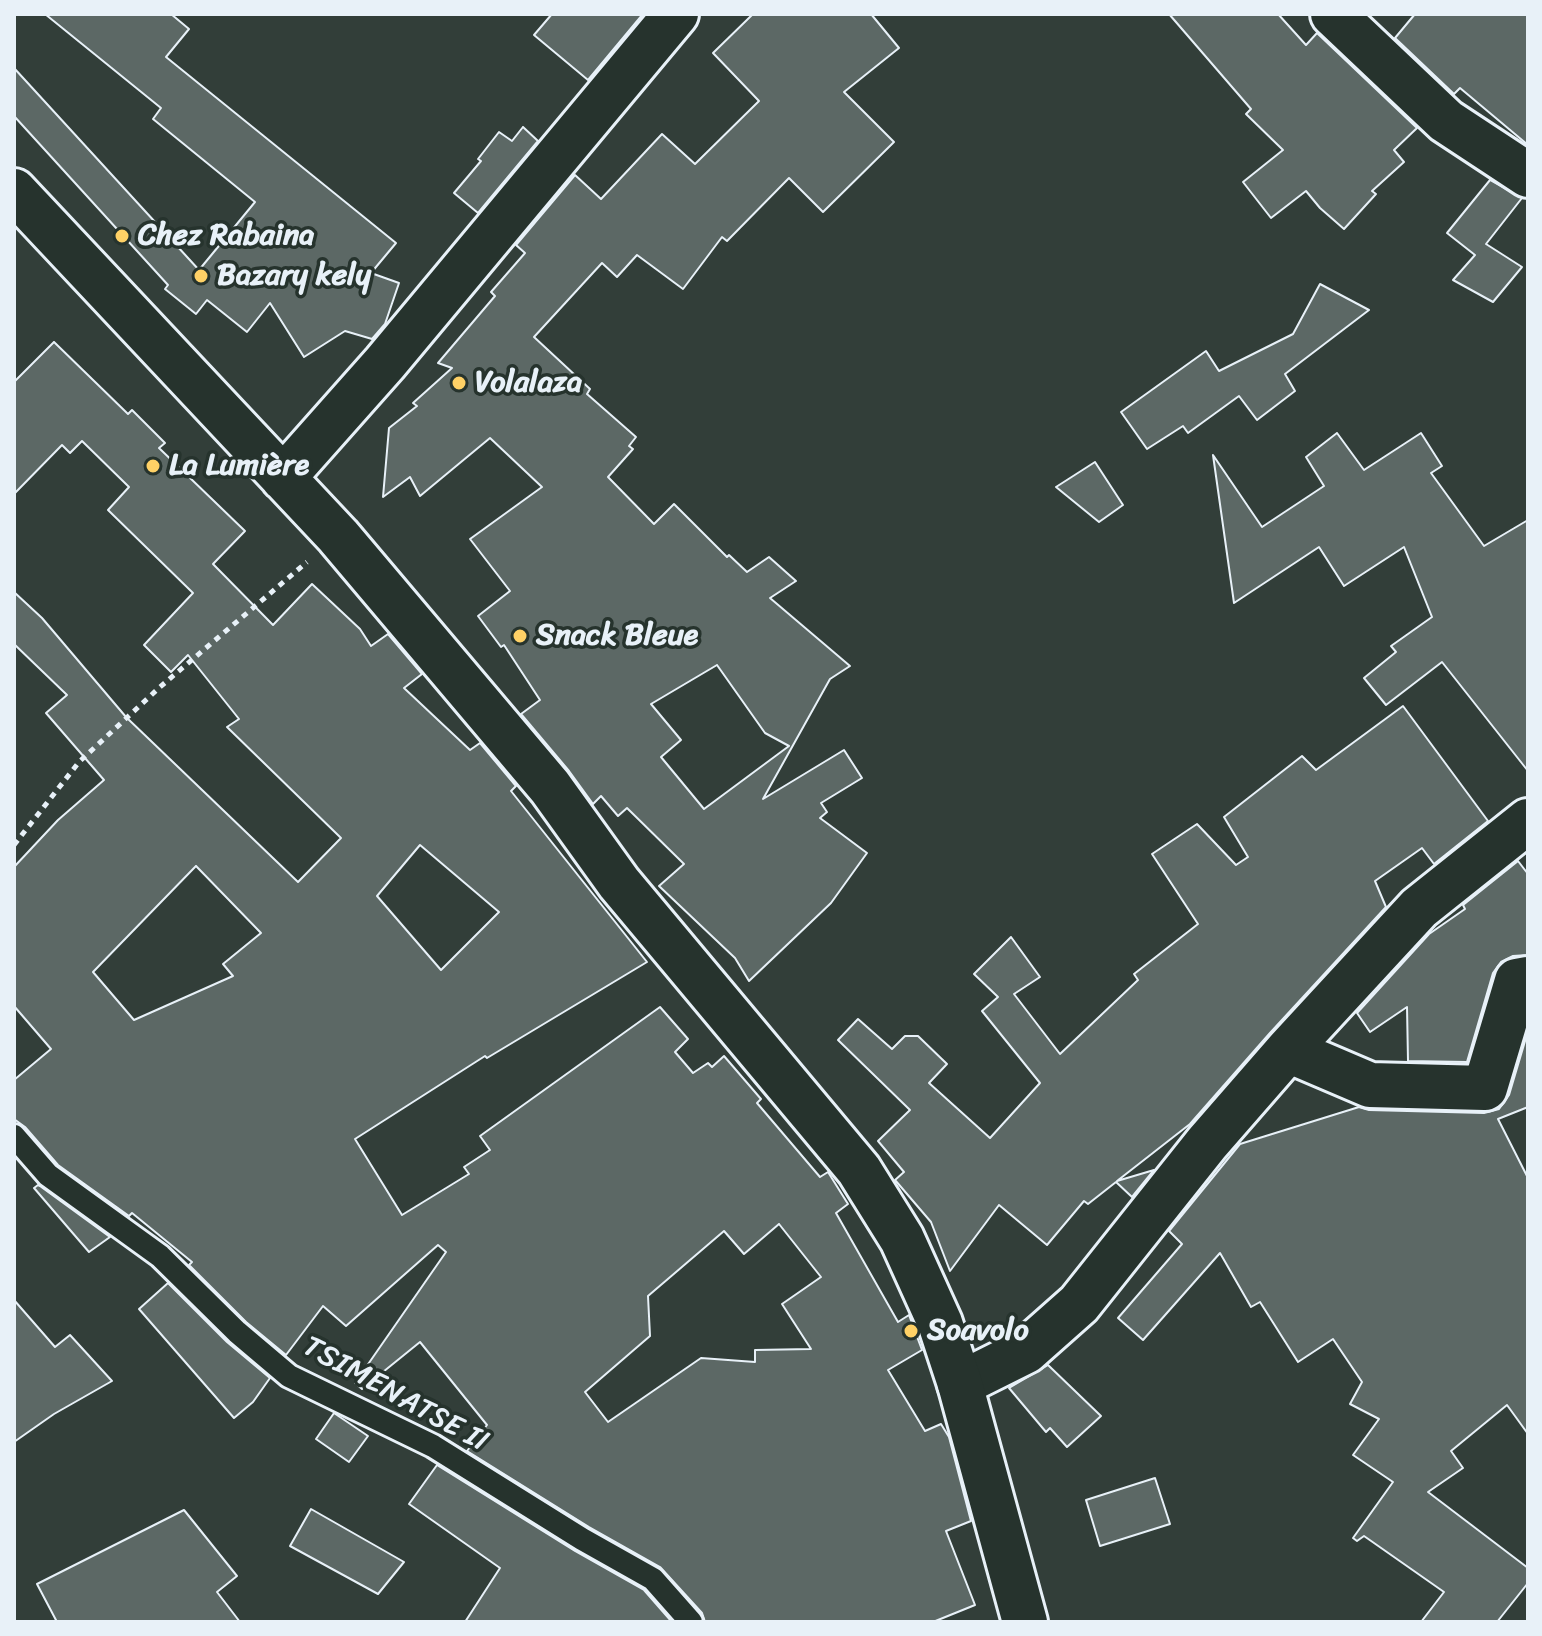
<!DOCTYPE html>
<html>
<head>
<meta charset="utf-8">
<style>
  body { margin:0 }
  #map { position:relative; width:1542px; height:1636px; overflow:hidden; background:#323e39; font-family:Sriracha,sans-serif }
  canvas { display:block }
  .frame { position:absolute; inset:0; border:16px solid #e8f1f8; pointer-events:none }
</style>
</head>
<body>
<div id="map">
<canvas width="1542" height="1636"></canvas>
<div class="frame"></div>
</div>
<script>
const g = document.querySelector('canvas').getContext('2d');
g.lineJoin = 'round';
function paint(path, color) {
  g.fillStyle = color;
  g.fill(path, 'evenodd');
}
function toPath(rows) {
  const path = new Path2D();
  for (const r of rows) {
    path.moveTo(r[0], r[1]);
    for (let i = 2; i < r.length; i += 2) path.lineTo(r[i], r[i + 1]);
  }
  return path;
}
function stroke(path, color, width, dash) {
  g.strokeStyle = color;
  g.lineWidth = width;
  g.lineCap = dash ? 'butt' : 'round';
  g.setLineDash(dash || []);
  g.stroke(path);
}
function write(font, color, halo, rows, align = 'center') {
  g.font = font + ' Sriracha,sans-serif';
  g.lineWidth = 7;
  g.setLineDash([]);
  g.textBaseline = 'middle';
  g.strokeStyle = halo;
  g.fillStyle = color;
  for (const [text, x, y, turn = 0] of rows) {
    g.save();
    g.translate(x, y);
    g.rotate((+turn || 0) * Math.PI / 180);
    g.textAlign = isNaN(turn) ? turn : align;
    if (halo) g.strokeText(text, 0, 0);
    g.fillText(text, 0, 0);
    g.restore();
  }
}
const building = toPath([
  [45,14,171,14,189,29,166,57,396,243,371,273,399,283,385,324,372,339,345,331,304,357,270,303,247,332,207,300,196,314,165,289,168,285,14,116,14,68,199,270,255,202,153,119,161,108,45,14],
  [552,14,643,14,588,80,534,35,552,14],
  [753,14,871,14,899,48,844,92,894,142,823,212,789,178,727,241,722,237,683,289,637,255,617,277,602,263,534,337,590,389,587,394,636,437,629,446,633,449,608,477,654,524,674,504,727,557,729,555,747,572,769,557,796,581,770,598,850,666,830,679,763,799,844,750,862,778,821,803,827,812,820,818,867,853,831,903,749,981,735,958,659,886,684,864,627,808,618,816,601,796,593,804,569,771,521,714,540,700,504,645,501,647,478,616,510,591,470,539,542,487,490,438,420,496,410,477,383,497,389,428,417,406,413,403,452,368,438,363,495,296,491,292,525,253,516,245,575,175,601,199,662,134,695,164,759,101,713,53,753,14],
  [717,665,765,733,789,746,704,809,661,757,681,740,651,704,717,665],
  [1169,14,1278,14,1306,45,1317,33,1417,128,1394,150,1404,162,1372,191,1376,194,1344,229,1320,208,1306,191,1271,218,1243,182,1283,150,1246,114,1251,109,1169,14],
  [1415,14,1528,14,1528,145,1460,88,1454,94,1395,38,1415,14],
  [523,127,538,141,478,213,454,193,481,161,478,159,499,132,512,141,523,127],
  [1490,180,1522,198,1486,244,1522,267,1493,302,1453,280,1475,255,1447,233,1490,180],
  [1320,284,1369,310,1285,374,1295,391,1257,420,1239,396,1188,433,1183,426,1147,449,1121,412,1206,351,1219,371,1293,334,1320,284],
  [54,342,128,414,132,410,165,443,159,448,245,531,213,564,273,625,312,584,360,629,371,646,388,634,422,674,404,688,470,750,480,743,516,786,511,791,647,962,487,1058,485,1056,355,1139,402,1215,469,1174,464,1167,490,1150,480,1136,660,1007,688,1039,675,1052,693,1073,708,1063,712,1067,724,1056,761,1099,757,1103,820,1177,828,1172,848,1204,836,1213,898,1322,909,1315,922,1350,888,1370,925,1431,941,1424,949,1437,971,1521,946,1531,975,1605,933,1622,705,1622,702,1613,660,1567,589,1527,467,1451,487,1425,420,1342,362,1389,355,1383,446,1252,438,1245,346,1326,323,1306,286,1355,246,1322,189,1265,192,1262,132,1213,129,1216,58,1165,25,1127,14,1119,14,1080,51,1049,14,1006,14,867,58,820,104,780,46,713,67,695,14,644,14,592,42,618,126,717,298,882,341,838,227,727,239,719,188,655,171,672,144,645,193,593,108,510,129,487,82,441,70,453,62,445,14,494,14,382,54,342],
  [420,845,499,912,441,970,377,896,420,845],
  [196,866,261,933,223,964,233,976,134,1020,93,972,196,866],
  [779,1224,821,1277,782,1304,811,1349,755,1350,755,1362,701,1358,608,1422,585,1392,650,1336,648,1296,724,1231,744,1254,779,1224],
  [1337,433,1364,470,1421,433,1442,466,1431,473,1484,546,1528,520,1528,771,1442,662,1386,705,1364,678,1396,652,1391,646,1432,617,1404,547,1344,586,1319,547,1234,603,1213,455,1262,527,1324,486,1306,457,1337,433],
  [1095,462,1123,505,1099,522,1056,487,1095,462],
  [1403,706,1488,821,1434,864,1422,848,1375,881,1386,907,1270,1033,1190,1124,1117,1181,1154,1170,1132,1197,1116,1182,1088,1204,1084,1201,1047,1245,999,1205,950,1271,931,1222,895,1180,904,1172,878,1141,910,1110,838,1040,858,1019,892,1049,905,1036,918,1036,947,1064,929,1083,990,1138,1040,1083,982,1011,998,997,974,974,1011,937,1040,977,1014,994,1060,1054,1138,980,1134,974,1198,924,1152,854,1197,824,1236,865,1248,857,1224,817,1302,756,1316,770,1403,706],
  [1518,861,1528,874,1528,955,1513,956,1501,962,1493,973,1467,1062,1408,1061,1407,1007,1370,1032,1357,1013,1429,934,1465,909,1463,905,1518,861],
  [1528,1031,1528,1107,1498,1119,1528,1178,1528,1434,1507,1405,1451,1451,1463,1468,1428,1492,1528,1568,1528,1583,1497,1622,1421,1622,1444,1592,1364,1536,1357,1541,1353,1538,1393,1482,1353,1455,1379,1419,1350,1404,1362,1382,1333,1339,1298,1362,1260,1302,1251,1307,1220,1253,1143,1340,1118,1318,1182,1244,1169,1231,1240,1144,1359,1107,1369,1110,1484,1113,1499,1109,1509,1095,1528,1031],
  [38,1185,40,1186,110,1237,89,1252,34,1188,38,1185],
  [168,1283,227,1342,270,1378,253,1402,234,1418,139,1309,168,1283],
  [14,1300,55,1347,70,1335,112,1381,54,1414,14,1442,14,1300],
  [1048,1365,1101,1416,1067,1447,1050,1428,1046,1432,1009,1388,1048,1365],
  [334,1413,368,1436,349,1462,316,1439,334,1413],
  [437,1465,575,1551,644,1590,672,1622,465,1622,500,1568,409,1504,437,1465],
  [1155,1478,1170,1524,1100,1546,1086,1500,1155,1478],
  [311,1509,404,1562,378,1594,290,1546,311,1509],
  [184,1510,237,1576,217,1592,240,1622,57,1622,37,1584,184,1510]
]);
paint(building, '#5c6865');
stroke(building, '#e8f1f8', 2);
const service = toPath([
  [14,1136,48,1175,160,1256,237,1332,289,1376,433,1446,582,1539,653,1579,691,1622]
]);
const minor = toPath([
  [1333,14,1446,121,1528,175],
  [1288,1050,1370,1085,1485,1088,1517,981,1528,979],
  [960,1384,1026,1351,1079,1304,1207,1143,1288,1050,1419,908,1528,821]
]);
const tertiary = toPath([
  [14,191,338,536,550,787,619,883,859,1170,902,1239,940,1323,960,1384,1025,1622],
  [283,478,385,363,676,14]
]);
stroke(service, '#e8f1f8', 28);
stroke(minor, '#e8f1f8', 50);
stroke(tertiary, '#e8f1f8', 50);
stroke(toPath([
  [14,845,79,762,160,687,307,562]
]), '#e8f1f8', 5, [6, 6]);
stroke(service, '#26332d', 22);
stroke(minor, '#26332d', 44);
stroke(tertiary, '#26332d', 44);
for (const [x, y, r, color] of [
  [122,236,8,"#ffd166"],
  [201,276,8,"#ffd166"],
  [459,383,8,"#ffd166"],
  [153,466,8,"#ffd166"],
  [520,636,8,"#ffd166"],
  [911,1331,8,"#ffd166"]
]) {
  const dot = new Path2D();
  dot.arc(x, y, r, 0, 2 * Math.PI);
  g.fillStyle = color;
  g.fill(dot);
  stroke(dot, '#26332d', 3);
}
write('bold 30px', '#e8f1f8', '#26332d', [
  ["Chez Rabaina",138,236],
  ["Bazary kely",217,276],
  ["Volalaza",475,383],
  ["La Lumière",169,466],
  ["Snack Bleue",536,636],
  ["Soavolo",927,1331]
], 'left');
write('30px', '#e8f1f8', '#26332d', [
  ["TSIMENATSE II",395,1395,29]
]);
</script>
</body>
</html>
